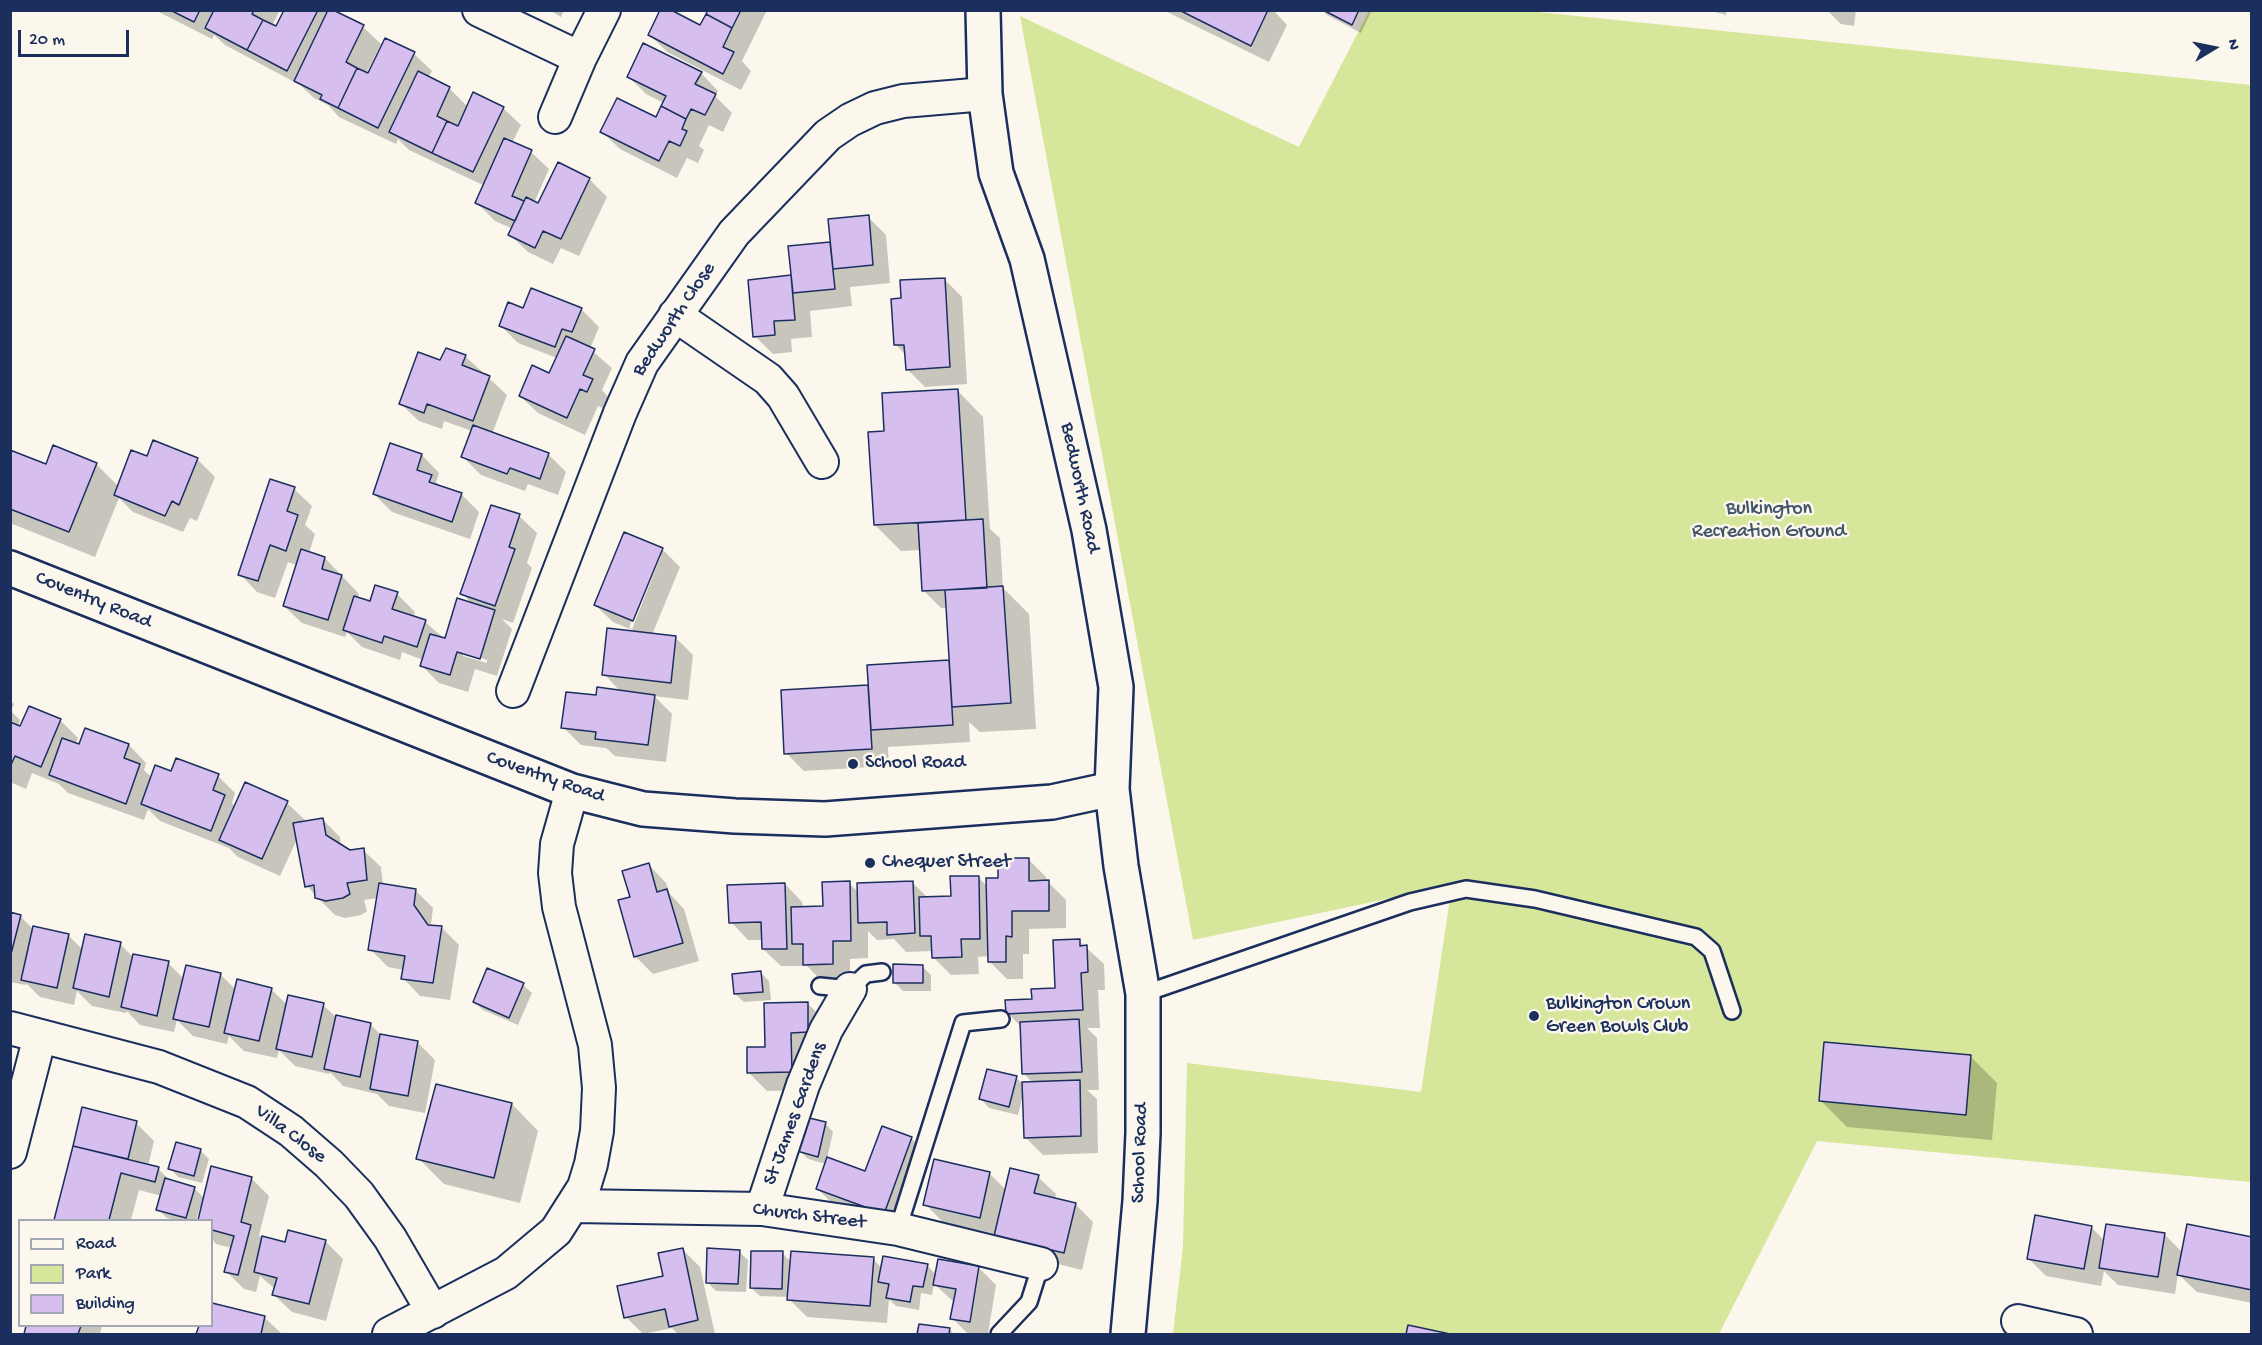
<!DOCTYPE html>
<html>
<head>
<meta charset="utf-8">
<style>
  body { margin:0 }
  #map { position:relative; width:2262px; height:1345px; overflow:hidden; background:#fbf7ec; font-family:"Gochi Hand",sans-serif }
  canvas { display:block }
  .frame { position:absolute; inset:0; border:12px solid #1b2f5e; pointer-events:none }
  .legend { position:absolute; left:18px; top:1219px; width:195px; height:108px; box-sizing:border-box; background:#fbf7ec; border:2px solid #a1a7b3; margin:0; padding:8px 10px; list-style:none; font-size:18px; color:#1b2f5e }
  .legend li { display:flex; align-items:center; gap:12px; height:30px }
  .legend b { width:30px; border:2px solid #a1a7b3 }
  .north { position:absolute; left:2184px; top:18px; width:60px; height:60px; -webkit-text-stroke:4px #fbf7ec; paint-order:stroke; rotate:80deg; font-size:16px; font-weight:700; line-height:24px; text-align:center; color:#1b2f5e }
  .north::after { content:''; display:block; margin:auto; width:21px; height:27px; background:#1b2f5e; clip-path:polygon(50% 0,100% 100%,50% 72%,0 100%) }
  .scale { position:absolute; left:18px; top:30px; width:111px; height:27px; box-sizing:border-box; border:3px solid #1b2f5e; border-top:0; padding-left:8px; font-size:18px; line-height:21px; white-space:nowrap; color:#1b2f5e; -webkit-text-stroke:4px #fbf7ec; paint-order:stroke }
</style>
</head>
<body>
<div id="map">
<canvas width="2262" height="1345"></canvas>
<div class="frame"></div>
<ul class="legend">
<li><b style="height:8px;background:#fbf7ec"></b>Road</li>
<li><b style="height:16px;background:#d6e69a"></b>Park</li>
<li><b style="height:16px;background:#d6bfef"></b>Building</li>
</ul>
<div class="north">N</div>
<div class="scale">20 m</div>
</div>
<script>
const g = document.querySelector('canvas').getContext('2d');
g.lineJoin = 'round';
function paint(path, color) {
  g.fillStyle = color;
  g.fill(path, 'evenodd');
}
function toPath(rows) {
  const path = new Path2D();
  for (const r of rows) {
    path.moveTo(r[0], r[1]);
    for (let i = 2; i < r.length; i += 2) path.lineTo(r[i], r[i + 1]);
  }
  return path;
}
function stroke(path, color, width, dash) {
  g.strokeStyle = color;
  g.lineWidth = width;
  g.lineCap = dash ? 'butt' : 'round';
  g.setLineDash(dash || []);
  g.stroke(path);
}
function write(font, color, halo, rows, align = 'center') {
  g.font = font + ' "Gochi Hand",sans-serif';
  g.lineWidth = 5;
  g.setLineDash([]);
  g.textBaseline = 'middle';
  g.strokeStyle = halo;
  g.fillStyle = color;
  for (const [text, x, y, turn = 0] of rows) {
    g.save();
    g.translate(x, y);
    g.rotate((+turn || 0) * Math.PI / 180);
    g.textAlign = isNaN(turn) ? turn : align;
    if (halo) g.strokeText(text, 0, 0);
    g.fillText(text, 0, 0);
    g.restore();
  }
}
paint(toPath([
  [1369,11,1528,11,2251,85,2251,1182,1817,1141,1719,1334,1173,1334,1183,1247,1187,1063,1421,1092,1452,885,1193,940,1020,16,1299,147]
]), '#d6e69a');
paint(toPath([
  [155,10,280,10,272,26,276,28,285,10,326,10,363,27,381,44,366,74,414,54,432,71,428,78,449,88,468,107,503,108,521,125,512,143,531,152,549,169,534,203,539,205,589,179,607,197,579,256,561,248,553,264,528,252,510,235,513,229,495,221,477,203,485,186,409,150,398,139,396,144,339,117,328,105,314,98,300,85,225,45,214,35,212,39],
  [549,10,564,10,561,17],
  [709,10,767,10,742,61,751,71,741,90,667,52,649,34,701,27],
  [1163,10,1273,10,1287,25,1269,62],
  [1322,10,1369,10,1371,12,1361,33,1327,15],
  [1708,10,1727,10,1726,15],
  [1827,10,1856,10,1854,26,1841,24],
  [701,73,718,91,715,96,732,113,723,132,709,125,699,146,704,150,698,163,687,158,677,178,620,149,602,132,657,119,664,103,646,94,629,77],
  [868,217,886,235,890,283,850,287,852,306,810,311,812,337,791,339,792,352,773,354,755,336,749,281,792,277,790,247,832,243],
  [944,279,962,297,967,384,925,387,907,369,906,355,896,345,903,300],
  [581,309,599,327,590,349,612,368,602,390,609,398,605,409,598,406,585,435,538,413,520,396,550,375,557,358,518,343,500,325,524,310],
  [465,356,507,395,492,434,548,454,566,472,558,495,528,484,525,491,481,475,463,457,472,431,444,421,442,429,419,421,401,404,441,362],
  [957,390,983,417,990,529,1000,538,1003,588,1029,614,1036,729,980,732,969,722,970,742,888,747,889,766,804,771,786,753,782,692,870,686,868,666,951,661,948,608,941,608,924,591,921,550,901,551,875,525,885,432],
  [10,452,47,466,96,464,119,487,148,458,197,459,215,477,197,521,190,518,183,532,133,512,119,498,95,557,10,523],
  [422,455,439,473,436,482,442,488,461,494,479,512,470,539,392,512,374,494],
  [294,489,312,506,305,525,315,534,309,553,325,558,359,594,357,598,371,603,397,594,415,612,413,618,425,622,446,640,473,605,462,593,519,516,537,533,527,563,532,568,513,623,502,619,512,629,497,676,475,669,468,692,439,683,421,665,423,660,402,652,400,660,362,647,347,632,345,637,302,623,284,606,297,565,288,562,275,598,257,592,240,574],
  [463,652,487,660,487,663,463,656],
  [662,549,680,567,652,635,675,637,693,655,688,700,654,696,672,714,666,762,615,756,606,748,581,745,563,727,597,697,621,692,604,674,637,632,613,622,595,605],
  [658,556,661,556,632,629,629,628],
  [10,700,14,704,11,711,20,720,18,727,60,720,78,738,75,745,80,746,86,730,129,745,146,763,144,770,152,778,172,773,218,776,235,793,232,803,235,807,287,803,305,820,304,822,322,819,340,837,341,847,349,851,363,850,381,867,383,885,415,890,433,908,431,924,433,927,441,927,459,945,450,1000,420,996,403,978,404,970,388,967,370,949,378,898,364,900,367,911,361,915,345,918,335,915,317,897,307,886,298,837,280,876,238,857,229,848,160,821,148,809,144,820,68,793,59,784,32,773,26,789,10,782],
  [1028,859,1046,877,1046,882,1048,882,1066,900,1066,928,1029,929,1029,954,1023,954,1023,979,1007,979,989,961,989,956,978,957,979,974,951,975,933,957,933,951,906,952,894,939,877,940,868,931,868,958,850,959,850,981,823,982,805,964,805,966,781,966,763,949,763,940,748,940,731,922,785,884,802,902,803,908,824,908,849,883,858,892,913,883,928,898,952,898,978,877,988,887],
  [649,865,666,883,670,894,684,909,699,961,653,974,636,957,620,901,632,898],
  [10,914,20,916,34,930,68,935,83,950,120,944,134,958,168,963,184,979,220,974,236,990,271,989,287,1005,323,1005,337,1018,370,1024,382,1036,418,1043,435,1060,425,1113,389,1106,377,1094,343,1086,330,1072,329,1074,295,1066,279,1050,277,1058,244,1051,229,1036,227,1044,193,1036,177,1020,174,1032,140,1025,127,1011,126,1013,92,1006,77,991,74,1005,40,997,26,983,26,985,10,982],
  [1079,941,1104,964,1105,990,1098,990,1100,1028,1087,1028,1097,1038,1099,1090,1087,1090,1097,1099,1098,1153,1043,1155,1025,1137,1023,1095,1018,1115,989,1108,981,1099,1016,1078,1022,1083,1033,1083,1023,1073,1022,1028,1008,1013,1056,990],
  [922,966,931,975,931,991,903,991,895,983],
  [761,973,769,981,771,1000,744,1002,735,994],
  [523,985,532,993,518,1025,483,1010,475,1002],
  [807,1003,825,1021,809,1090,767,1091,749,1073,767,1048],
  [1971,1057,1997,1083,1992,1140,1847,1127,1821,1101],
  [512,1104,538,1131,520,1203,444,1184,418,1158],
  [83,1109,136,1123,154,1141,148,1166,158,1169,172,1182,194,1188,205,1199,251,1178,269,1196,259,1235,264,1240,286,1243,325,1241,343,1259,326,1321,292,1312,274,1295,275,1289,260,1276,256,1292,244,1289,226,1271,232,1248,216,1244,212,1239,212,1220,199,1220,202,1208,200,1207,196,1220,176,1220,167,1218,158,1209,162,1196,139,1190,131,1220,56,1220],
  [825,1123,833,1132,827,1159,866,1173,911,1138,929,1156,902,1231,835,1206,818,1189,826,1164,808,1159,799,1150],
  [200,1150,209,1159,202,1183,178,1177,170,1168],
  [989,1173,1006,1190,1038,1177,1056,1194,1055,1199,1076,1205,1093,1222,1082,1270,1013,1253,996,1234,943,1222,925,1204],
  [2091,1227,2105,1241,2164,1234,2183,1253,2252,1238,2252,1303,2197,1292,2178,1274,2175,1294,2118,1285,2104,1271,2101,1286,2046,1276,2028,1258],
  [683,1250,700,1267,715,1334,678,1334,672,1328,643,1334,626,1317,665,1277],
  [739,1252,748,1260,746,1292,716,1291,707,1282],
  [782,1253,791,1262,873,1259,882,1268,927,1265,936,1275,978,1267,996,1285,988,1334,968,1334,952,1318,955,1303,934,1284,932,1295,921,1293,919,1310,896,1306,889,1299,887,1323,807,1317,789,1299,789,1297,760,1296,751,1288],
  [212,1305,264,1317,282,1334,198,1334,200,1326,212,1326],
  [920,1325,949,1329,954,1334,919,1334],
  [28,1326,102,1326,100,1334,25,1334],
  [1409,1327,1447,1334,1407,1334]
]), '#0003');
const building = toPath([
  [170,10,200,10,194,22,170,10],
  [214,10,254,10,252,14,263,20,247,50,205,28,214,10],
  [284,10,318,10,287,71,247,50,263,20,276,26,284,10],
  [328,10,333,10,364,25,346,62,357,68,338,108,320,99,322,95,294,81,328,10],
  [660,10,671,10,700,25,706,14,732,28,723,47,734,52,723,74,648,35,660,10],
  [708,10,741,10,732,28,706,14,708,10],
  [1179,10,1268,10,1251,46,1179,10],
  [1323,10,1359,10,1352,25,1323,10],
  [385,38,415,52,378,128,338,108,357,68,368,73,385,38],
  [643,43,702,72,695,84,716,94,705,115,691,109,686,119,661,106,666,96,627,77,643,43],
  [418,71,450,87,437,116,447,121,432,153,389,132,418,71],
  [473,92,504,107,473,172,432,153,447,121,458,126,473,92],
  [617,98,656,117,661,106,686,119,682,129,687,131,680,146,669,141,659,161,600,132,617,98],
  [504,138,532,150,512,196,524,201,515,221,475,203,504,138],
  [558,162,590,178,561,239,543,231,535,248,508,235,526,197,538,203,558,162],
  [869,215,873,265,833,269,828,219,869,215],
  [830,242,835,289,793,293,788,246,830,242],
  [791,275,795,320,774,321,775,335,753,337,748,280,791,275],
  [945,278,950,367,906,370,904,345,894,345,891,299,901,298,900,280,945,278],
  [531,288,582,308,572,332,562,329,555,347,499,326,508,302,523,308,531,288],
  [566,336,595,349,583,375,593,379,587,392,580,389,567,418,519,396,532,365,549,373,566,336],
  [446,348,466,355,462,365,490,376,473,421,427,404,424,413,399,404,418,352,440,360,446,348],
  [958,389,966,520,874,525,868,432,884,431,882,393,958,389],
  [473,425,549,453,540,479,510,468,507,474,461,457,473,425],
  [153,440,198,458,179,505,172,501,165,516,114,495,131,450,147,456,153,440],
  [390,443,422,454,417,470,432,475,429,482,462,493,452,522,373,494,390,443],
  [53,445,97,463,69,532,10,509,10,450,46,464,53,445],
  [270,479,295,487,287,511,298,515,286,551,270,545,258,581,238,575,270,479],
  [491,505,520,514,509,547,515,549,495,606,460,594,491,505],
  [983,519,987,588,922,591,918,523,983,519],
  [624,532,663,548,633,621,594,605,624,532],
  [301,549,325,557,322,569,342,575,328,620,283,606,301,549],
  [375,585,398,592,392,609,426,620,417,647,384,636,382,643,343,630,354,596,370,601,375,585],
  [1003,586,1011,703,952,707,945,590,1003,586],
  [457,598,495,610,480,659,457,652,450,675,420,666,430,634,445,638,457,598],
  [607,628,676,636,671,683,602,675,607,628],
  [949,660,953,725,871,730,867,665,949,660],
  [868,685,872,749,784,754,781,690,868,685],
  [597,687,655,695,648,745,595,739,596,732,561,728,566,692,596,695,597,687],
  [29,706,61,719,41,767,15,756,10,767,10,722,20,726,29,706],
  [85,728,129,744,124,758,140,764,126,804,49,775,62,738,79,744,85,728],
  [176,758,219,774,213,790,225,795,211,831,141,804,155,765,171,771,176,758],
  [245,782,288,801,262,859,219,840,245,782],
  [323,818,326,835,350,850,364,848,367,880,347,883,350,894,343,898,326,901,315,898,314,885,305,887,293,823,323,818],
  [998,858,1029,858,1029,881,1049,880,1049,911,1012,911,1012,937,1006,936,1006,962,988,962,986,878,998,878,998,858],
  [649,863,657,892,667,889,683,943,634,957,618,900,630,897,622,871,649,863],
  [950,876,979,876,980,939,961,939,962,957,932,958,931,936,920,936,919,897,951,896,950,876],
  [850,881,851,941,833,941,833,964,803,965,803,944,792,944,791,907,823,906,822,882,850,881],
  [913,881,915,933,887,935,887,922,858,923,857,883,913,881],
  [379,883,416,889,414,905,428,925,442,926,433,983,401,979,405,956,368,950,379,883],
  [785,883,787,949,762,949,761,922,729,923,727,885,785,883],
  [10,912,21,915,10,958,10,912],
  [33,926,69,934,57,988,21,980,33,926],
  [85,934,121,942,109,997,73,988,85,934],
  [1080,939,1080,946,1087,945,1088,972,1081,973,1083,1010,1006,1014,1005,1000,1032,999,1031,989,1055,988,1053,940,1080,939],
  [133,954,169,961,157,1016,121,1007,133,954],
  [893,964,923,965,923,983,893,983,893,964],
  [186,965,221,973,209,1027,173,1019,186,965],
  [487,968,524,983,509,1018,473,1002,487,968],
  [761,971,763,992,734,994,732,974,761,971],
  [237,979,272,988,259,1041,224,1033,237,979],
  [288,995,324,1003,312,1057,276,1049,288,995],
  [808,1002,808,1032,791,1033,792,1072,747,1073,747,1047,765,1047,764,1003,808,1002],
  [336,1015,371,1023,360,1077,324,1069,336,1015],
  [1079,1019,1082,1072,1022,1074,1020,1022,1079,1019],
  [380,1034,418,1041,408,1096,370,1089,380,1034],
  [1824,1042,1971,1055,1966,1115,1819,1101,1824,1042],
  [987,1069,1017,1076,1009,1107,979,1099,987,1069],
  [1080,1080,1081,1136,1024,1138,1022,1082,1080,1080],
  [436,1084,512,1103,494,1178,416,1159,436,1084],
  [82,1107,137,1121,128,1159,73,1146,82,1107],
  [805,1117,826,1122,818,1157,797,1151,805,1117],
  [882,1126,912,1137,884,1214,816,1189,827,1157,865,1171,882,1126],
  [176,1142,201,1149,194,1176,168,1169,176,1142],
  [73,1146,159,1167,155,1182,121,1173,109,1220,54,1220,73,1146],
  [934,1159,990,1172,980,1218,923,1205,934,1159],
  [211,1166,252,1177,241,1222,251,1225,238,1275,224,1272,234,1236,212,1230,212,1220,198,1220,211,1166],
  [1010,1168,1039,1175,1034,1193,1076,1203,1064,1253,994,1236,1010,1168],
  [165,1178,195,1187,186,1218,156,1210,165,1178],
  [2035,1215,2092,1226,2084,1269,2027,1259,2035,1215],
  [2106,1224,2165,1233,2158,1277,2099,1268,2106,1224],
  [2187,1224,2252,1237,2252,1290,2177,1275,2187,1224],
  [288,1230,326,1240,309,1304,272,1295,277,1278,254,1272,262,1236,285,1242,288,1230],
  [683,1248,698,1320,669,1327,665,1309,624,1318,617,1286,663,1276,658,1253,683,1248],
  [707,1248,740,1250,738,1284,706,1283,707,1248],
  [751,1251,783,1251,782,1289,750,1288,751,1251],
  [791,1251,874,1257,870,1306,787,1300,791,1251],
  [883,1256,928,1264,923,1287,913,1286,910,1302,886,1298,889,1284,878,1282,883,1256],
  [938,1259,979,1266,970,1322,950,1319,956,1289,933,1285,938,1259],
  [212,1303,265,1316,261,1334,196,1334,199,1326,212,1326,212,1303],
  [919,1324,950,1328,949,1334,917,1334,919,1324],
  [1408,1325,1450,1334,1406,1334,1408,1325],
  [26,1326,81,1326,78,1334,24,1334,26,1326]
]);
paint(building, '#d6bfef');
stroke(building, '#1b2f5e', 1.5);
const service = toPath([
  [820,986,850,989,866,974,882,972],
  [1143,994,1410,902,1466,889,1535,899,1696,937,1712,951,1732,1011],
  [898,1229,963,1023,1001,1019],
  [999,1334,1029,1302,1041,1264]
]);
const minor = toPath([
  [479,10,580,58],
  [555,117,580,58,604,10],
  [675,315,768,379,783,396,822,462],
  [513,691,620,413,642,363,734,233,828,135,850,120,875,108,903,101,985,94],
  [10,1028,159,1067,247,1102,291,1131,329,1164,359,1195,390,1238,433,1312],
  [10,1152,40,1036],
  [573,1206,762,1209,898,1229,1041,1264],
  [762,1209,803,1085,826,1030,850,989],
  [2018,1321,2076,1334],
  [389,1334,506,1273,556,1231,584,1187,591,1164,597,1131,599,1088,595,1045,559,907,555,873,557,844,572,791]
]);
const secondary = toPath([
  [983,10,985,94,996,173,1027,259,1089,530,1116,687,1112,789,1121,866,1143,994,1143,1133,1140,1201,1128,1334],
  [10,568,572,791,643,809,735,816,825,819,1052,802,1112,789]
]);
stroke(service, '#1b2f5e', 20);
stroke(minor, '#1b2f5e', 36);
stroke(secondary, '#1b2f5e', 38);
stroke(service, '#fbf7ec', 15);
stroke(minor, '#fbf7ec', 32);
stroke(secondary, '#fbf7ec', 33);
for (const [x, y, r, color] of [
  [853,764,6,"#1b2f5e"],
  [870,863,6,"#1b2f5e"],
  [1534,1016,6,"#1b2f5e"]
]) {
  const dot = new Path2D();
  dot.arc(x, y, r, 0, 2 * Math.PI);
  g.fillStyle = color;
  g.fill(dot);
  stroke(dot, '#fbf7ec', 2);
}
write('20px', '#1b2f5e', '#fbf7ec', [
  ["Bedworth Close",675,320,-56],
  ["Bedworth Road",1079,488,78],
  ["Coventry Road",93,601,22],
  ["Coventry Road",545,778,19],
  ["St James Gardens",796,1114,-70],
  ["Villa Close",290,1135,37],
  ["School Road",1141,1153,-88],
  ["Church Street",809,1217,7]
]);
write('20px', '#40546a', '#fbf7ec', [
  ["Bulkington",1769,510],
  ["Recreation Ground",1769,533]
]);
write('20px', '#1b2f5e', '#fbf7ec', [
  ["School Road",865,764],
  ["Chequer Street",882,863],
  ["Bulkington Crown",1546,1005],
  ["Green Bowls Club",1546,1028]
], 'left');
</script>
</body>
</html>
